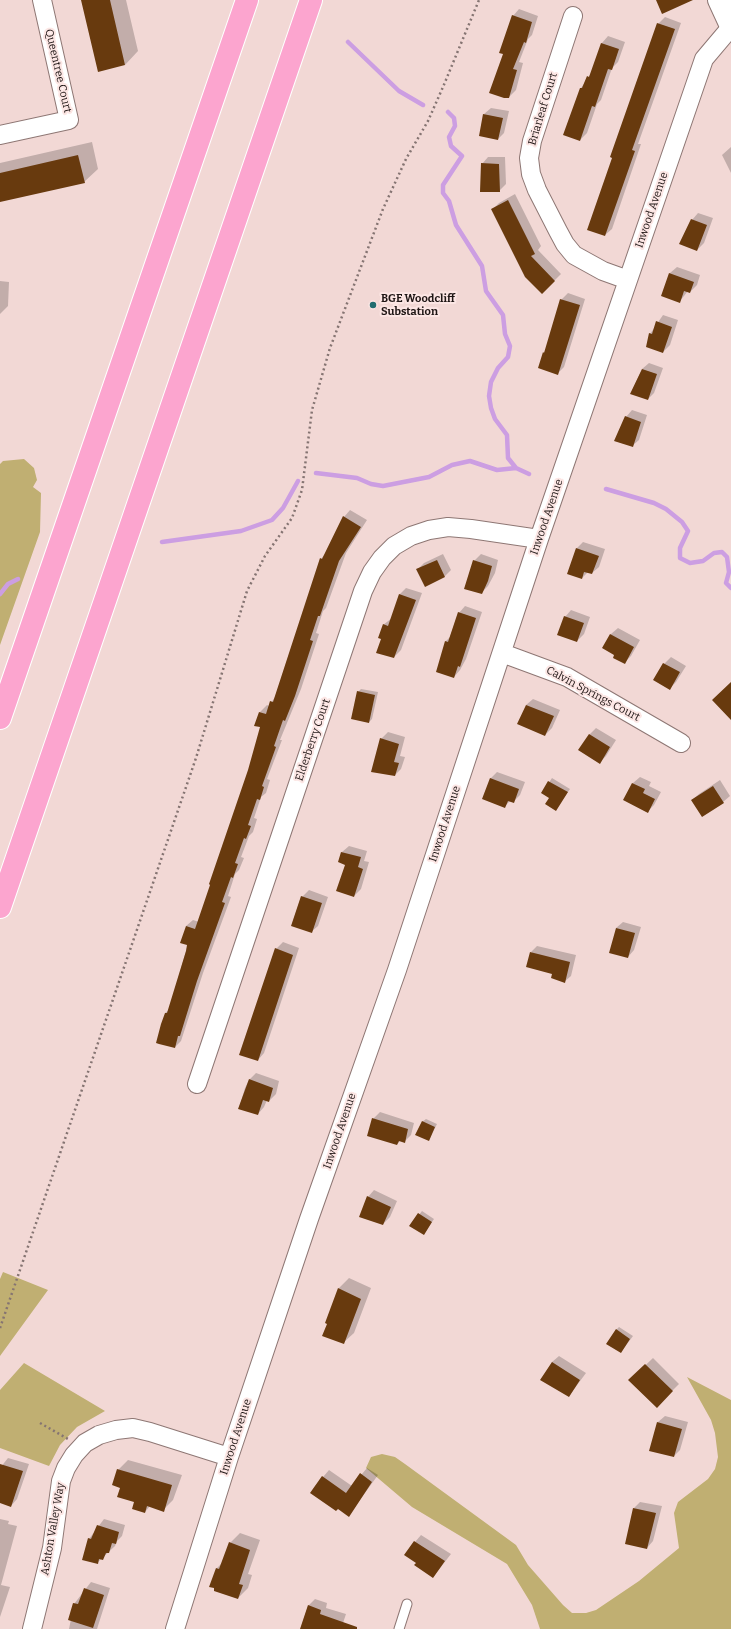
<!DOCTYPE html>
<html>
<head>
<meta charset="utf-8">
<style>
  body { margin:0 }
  canvas { display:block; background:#f2d8d5 }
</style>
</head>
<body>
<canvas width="731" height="1629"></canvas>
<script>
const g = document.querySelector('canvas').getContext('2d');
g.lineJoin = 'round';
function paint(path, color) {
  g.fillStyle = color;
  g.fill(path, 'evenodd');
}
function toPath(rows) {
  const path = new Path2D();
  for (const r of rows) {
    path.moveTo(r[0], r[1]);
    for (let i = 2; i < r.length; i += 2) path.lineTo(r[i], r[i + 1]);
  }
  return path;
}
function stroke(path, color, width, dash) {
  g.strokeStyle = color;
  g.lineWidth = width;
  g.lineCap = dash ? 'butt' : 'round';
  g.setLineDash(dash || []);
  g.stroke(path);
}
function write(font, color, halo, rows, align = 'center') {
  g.font = font + ' Bitter,serif';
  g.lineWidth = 4;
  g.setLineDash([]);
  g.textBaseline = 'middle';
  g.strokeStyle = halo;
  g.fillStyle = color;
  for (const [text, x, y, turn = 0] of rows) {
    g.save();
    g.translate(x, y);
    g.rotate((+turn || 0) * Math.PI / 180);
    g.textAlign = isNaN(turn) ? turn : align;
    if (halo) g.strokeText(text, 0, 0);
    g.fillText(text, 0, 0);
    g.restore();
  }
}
paint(toPath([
  [24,459,34,468,37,480,33,487,41,493,40,532,0,645,0,464,3,461],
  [3,1272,48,1290,0,1356,0,1279],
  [24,1363,105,1411,77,1427,60,1445,49,1466,0,1448,0,1390],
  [687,1377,731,1400,731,1629,540,1629,532,1605,507,1564,412,1507,366,1468,371,1457,382,1454,395,1457,405,1464,516,1545,528,1565,563,1605,572,1613,586,1613,596,1610,639,1581,679,1548,674,1513,678,1502,708,1479,715,1469,718,1457,715,1433,711,1420]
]), '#c0af72');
paint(toPath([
  [82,0,126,0,138,51,125,65],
  [519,9,538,16,532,35,528,39,519,62,523,63,516,90,509,97,505,54,513,16],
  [665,17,681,23,638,144,641,144,612,229,605,235,658,24],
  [608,36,625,42,618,62,612,68,601,100,597,104,587,133,580,140,581,88,592,72,602,43],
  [491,108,509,111,504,133,498,139,484,114],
  [92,142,98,169,84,182,0,201,0,163],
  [731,147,731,173,722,155],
  [488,157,505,157,506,184,499,191,482,164],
  [515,194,541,246,538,250,561,274,542,293,492,210,499,203],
  [698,213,713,218,704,243,697,250,692,220],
  [677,267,700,275,697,285,690,292,688,291,680,301,663,295,670,273],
  [0,281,9,282,8,306,0,314],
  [568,293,585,299,564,367,558,373,544,353,546,350,561,300],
  [663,315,678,320,670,345,663,352,650,334],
  [649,363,663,368,654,393,648,399,631,393,642,369],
  [632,410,647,415,639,440,632,446,615,441,626,417],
  [350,510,367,520,346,553,326,608,323,611,316,633,319,634,301,689,280,740,282,740,267,779,270,780,266,793,261,797,254,818,257,819,253,832,249,836,241,857,244,858,239,870,235,874,228,896,231,897,203,973,181,1041,175,1047,165,1013,169,1010,188,944,186,926,193,920,199,922,249,770,261,727,256,725,260,712,267,705,269,706,275,697,321,559,325,554,344,517],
  [583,542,605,549,599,567,592,573,588,572,582,578,577,548],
  [443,554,451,570,445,576,417,570,424,563],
  [481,554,498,560,495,573,488,586,481,593,474,561],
  [406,588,422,593,401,650,394,657,382,638,383,625,392,618,399,595],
  [465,606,482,612,466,659,460,670,454,677,438,672,446,641,450,637,459,613],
  [571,610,590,617,584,634,577,641,565,617],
  [618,628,640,640,631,656,624,663,616,655,604,648,611,634],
  [671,657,686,666,676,682,670,688,655,680,664,664],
  [361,689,378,692,372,719,369,722,358,692],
  [533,699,560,710,552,728,545,735,526,705],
  [596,728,616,740,606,756,600,762,580,750,590,734],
  [388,732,405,737,400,756,405,757,401,769,395,775,381,739],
  [497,772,525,782,520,795,513,802,510,801,505,806,490,779],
  [640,777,651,782,649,786,661,792,654,805,647,812,624,800,633,783],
  [552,778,570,789,556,809,550,797,542,793],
  [720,780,730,796,723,802,692,800,699,794],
  [349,846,367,851,364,861,369,862,361,889,354,896,342,852],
  [309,890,328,897,318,926,311,932,302,897],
  [623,922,641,927,634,950,628,957,616,928],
  [283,942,299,948,264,1053,258,1060,276,949],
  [537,946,576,955,571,976,564,982,531,952],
  [256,1073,279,1081,276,1094,269,1101,267,1100,264,1107,258,1114,239,1108,245,1088,249,1080],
  [380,1112,414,1123,411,1135,404,1142,401,1140,397,1144,373,1119],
  [426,1119,437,1124,429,1140,422,1122],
  [374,1190,397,1201,390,1217,383,1224,368,1197],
  [422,1211,434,1219,424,1234,411,1225],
  [349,1278,371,1288,354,1333,343,1343,339,1288],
  [619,1327,633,1336,621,1352,616,1330],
  [559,1356,586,1373,569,1396,542,1379,552,1362],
  [653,1358,679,1384,657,1406,630,1380],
  [665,1416,688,1422,680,1450,674,1456,658,1422],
  [8,1458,29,1464,17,1499,11,1506,0,1502,0,1468],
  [128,1460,182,1475,173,1500,163,1510,150,1506,145,1512,121,1487,118,1470],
  [367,1468,378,1475,349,1515,323,1477,329,1470,352,1486],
  [640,1502,662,1506,653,1541,647,1548,634,1508],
  [0,1519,9,1521,8,1524,17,1526,1,1585,10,1587,0,1617],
  [104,1519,125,1525,122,1536,117,1541,115,1546,97,1563,89,1539],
  [240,1533,260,1540,248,1574,252,1575,248,1588,238,1598,217,1568,223,1562,230,1543],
  [421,1535,451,1554,433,1577,417,1563,415,1542],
  [91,1582,110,1588,97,1629,69,1629,74,1604],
  [315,1599,327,1603,326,1608,346,1614,341,1629,301,1629,308,1606]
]), '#0003');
stroke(toPath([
  [348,42,399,91,423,105],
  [448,112,454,118,455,126,449,137,451,146,462,156,443,185,443,193,449,201,456,225,482,266,486,291,503,315,505,334,510,346,508,357,498,368,491,382,489,396,491,408,495,419,507,435,508,458,516,468,529,474],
  [316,473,357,478,371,484,383,486,429,477,452,465,470,461,497,470,516,468],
  [606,489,654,503,666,509,682,522,688,531,680,548,680,558,690,563,703,561,714,553,722,552,727,557,729,572,726,583,731,588],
  [162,542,241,531,272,520,283,508,298,481],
  [0,594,8,584,18,579]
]), '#cc9ee2', 4.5);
paint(toPath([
  [81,0,110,0,125,65,98,72],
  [656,0,693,0,662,14],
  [512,15,532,22,526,43,524,42,513,69,517,70,509,98,504,98,489,93,503,54,499,53],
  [657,23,675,29,632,150,635,151,605,236,587,230,612,158,610,157],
  [601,43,619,49,612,70,608,69,595,107,592,106,580,141,563,135,580,88,582,88,587,76,589,77],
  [483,114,503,118,498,140,479,136],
  [78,155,85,183,0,202,0,173],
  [481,163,499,164,500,192,480,192],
  [508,200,535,254,531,256,555,281,542,294,525,277,491,209],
  [691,219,707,225,697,251,679,244],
  [669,273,694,282,690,293,684,291,680,303,661,296],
  [560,299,580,305,558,375,538,368,543,352,544,353],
  [656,321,672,327,663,353,646,347,649,333,652,334],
  [642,369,657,374,648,400,630,394],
  [625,416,641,422,633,447,614,441],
  [343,516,361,527,339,561,320,616,318,616,310,640,313,641,295,696,285,721,283,720,274,746,276,747,262,786,264,787,260,800,257,799,248,825,251,826,246,839,244,838,235,863,238,864,233,878,231,877,222,902,225,903,197,981,180,1036,178,1036,175,1048,159,1044,156,1043,161,1024,165,1013,167,1013,186,951,187,945,180,943,186,926,195,929,210,885,209,884,248,770,260,727,254,726,259,712,266,714,270,701,273,702,320,558,322,559],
  [576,548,599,556,592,574,584,572,582,579,567,574],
  [437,560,445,577,425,587,416,569],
  [473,560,492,566,488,581,482,594,464,589],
  [399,594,416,600,394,658,376,653,381,639,378,638,383,624,388,626],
  [458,612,476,618,460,667,458,666,454,678,436,672,445,641,448,642],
  [564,616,584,623,577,642,557,635],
  [610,634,634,647,625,664,613,658,614,655,602,648],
  [663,663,680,672,670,690,653,680],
  [731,682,731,720,712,700],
  [357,691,375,695,369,723,351,719],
  [526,705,554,716,545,736,517,724],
  [589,734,610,747,600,764,578,750],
  [380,738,399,744,394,762,399,763,395,776,371,772],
  [490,778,519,789,514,803,508,801,505,808,482,799],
  [548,781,568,792,556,811,545,804,549,798,541,793],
  [632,783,645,789,643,793,655,799,648,813,623,800],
  [713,786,724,803,702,817,691,800],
  [341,852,361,857,358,867,363,869,354,897,336,891,345,865,338,862],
  [301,896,322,903,312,933,291,926],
  [616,928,635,933,628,958,609,953],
  [275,948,293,955,258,1061,239,1055],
  [530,952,570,962,565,983,551,978,552,974,526,967],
  [249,1079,273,1088,269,1102,263,1100,258,1115,238,1109],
  [372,1118,408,1129,405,1143,399,1141,397,1145,367,1136],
  [422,1121,435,1127,429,1141,415,1135],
  [367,1196,391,1207,383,1225,359,1217],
  [418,1213,432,1222,424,1235,409,1226],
  [338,1288,361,1299,344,1344,322,1336,327,1324,325,1323],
  [616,1329,630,1339,621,1353,606,1344],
  [552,1362,580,1380,569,1397,540,1380],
  [645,1364,673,1391,657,1408,628,1380],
  [657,1422,682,1429,674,1457,649,1451],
  [0,1464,23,1471,11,1507,0,1503],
  [117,1469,172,1485,164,1512,147,1506,145,1513,132,1509,134,1502,117,1497,120,1488,112,1485],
  [360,1473,372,1482,349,1517,338,1509,336,1511,310,1493,322,1476,346,1493],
  [633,1508,656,1513,647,1549,625,1544],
  [97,1525,119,1532,116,1544,112,1543,109,1553,106,1553,103,1560,99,1559,98,1564,82,1560,88,1538,91,1539],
  [414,1541,445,1561,433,1578,414,1565,416,1563,404,1555],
  [229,1542,250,1550,239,1584,243,1585,238,1599,214,1591,214,1588,209,1587,216,1568,219,1569],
  [84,1588,104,1595,93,1628,68,1620,73,1603,78,1604],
  [308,1605,321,1610,320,1614,357,1627,357,1629,300,1629]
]), '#683a0e');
const service = toPath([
  [399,1629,407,1604]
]);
const minor = toPath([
  [573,16,532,141,529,158,531,174,537,190,558,231,565,244,574,255,603,271,628,280],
  [0,135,69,120,42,0],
  [502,653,567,677,681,743],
  [197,1084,363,591,372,572,382,558,394,546,411,536,429,530,448,527,471,529,539,539],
  [32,1629,52,1548,61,1481,66,1468,74,1455,85,1443,99,1435,116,1430,133,1428,150,1432,229,1457],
  [175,1629,229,1457,309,1219,397,970,539,539,704,59,731,27]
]);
const tertiary = toPath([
  [719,0,731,26]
]);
const motorway = toPath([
  [0,718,247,0],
  [0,907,311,0]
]);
stroke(service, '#8e7774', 11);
stroke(minor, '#8e7774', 20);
stroke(tertiary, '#8e7774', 24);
stroke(motorway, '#fff', 24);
stroke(toPath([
  [0,1328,196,758,247,591,265,556,292,518,302,490,312,410,330,348,383,209,406,159,428,121,443,87,479,0],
  [40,1423,68,1439]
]), '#857472', 2.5, [2, 3]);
stroke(service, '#fff', 9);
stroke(minor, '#fff', 18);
stroke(tertiary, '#fff', 22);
stroke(motorway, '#fca5cf', 22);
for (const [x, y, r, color] of [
  [373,305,4,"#216d70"]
]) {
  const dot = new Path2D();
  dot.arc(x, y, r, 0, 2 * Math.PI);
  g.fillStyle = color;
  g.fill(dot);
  stroke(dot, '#fce6e4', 1.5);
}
write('11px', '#1e1514', '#fce6e4', [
  ["Queentree Court",58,71,77],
  ["Briarleaf Court",543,109,-73],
  ["Inwood Avenue",652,210,-71],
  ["Inwood Avenue",547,517,-71],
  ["Calvin Springs Court",593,694,28],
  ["Elderberry Court",313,740,-71],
  ["Inwood Avenue",445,824,-72],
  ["Inwood Avenue",340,1131,-71],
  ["Inwood Avenue",236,1437,-72],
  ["Ashton Valley Way",53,1529,-80]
]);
write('bold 11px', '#1e1514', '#fce6e4', [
  ["BGE Woodcliff",381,299],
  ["Substation",381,312]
], 'left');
</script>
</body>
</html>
